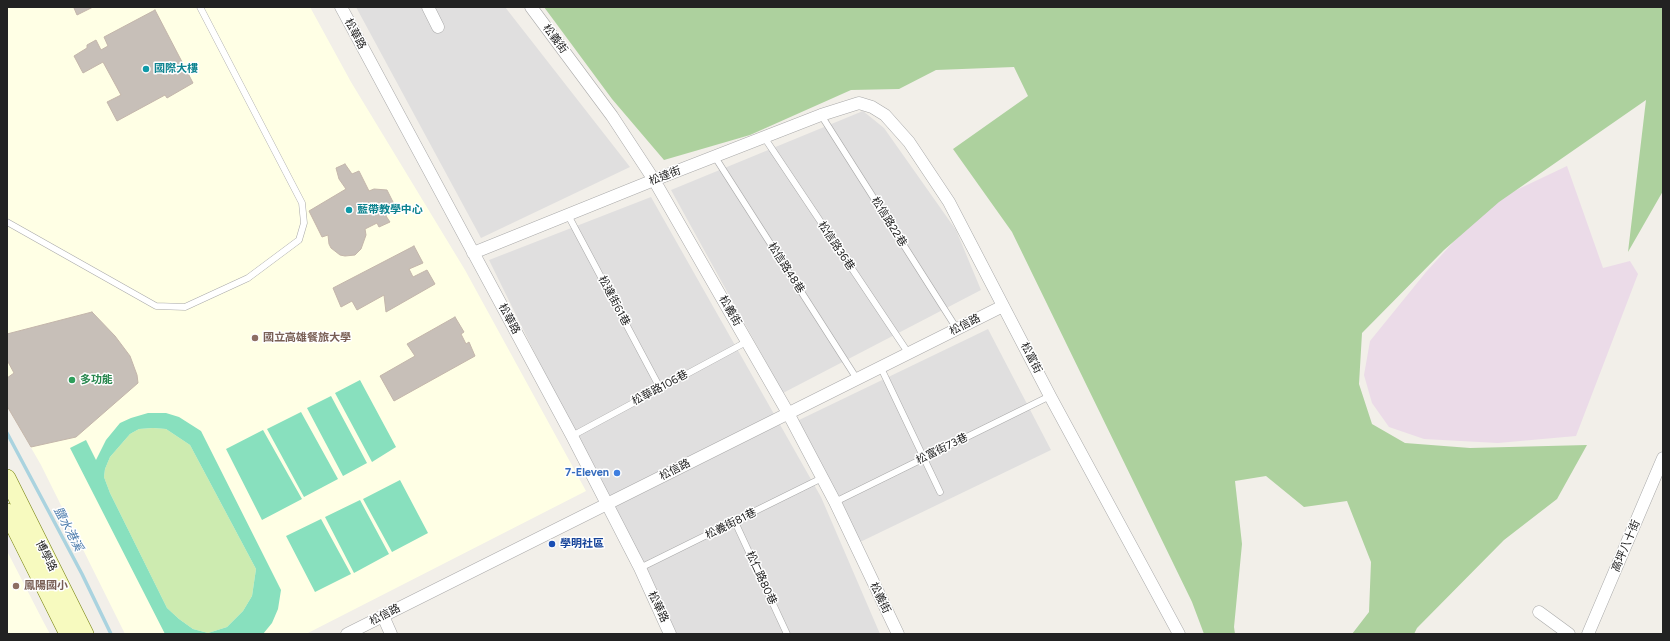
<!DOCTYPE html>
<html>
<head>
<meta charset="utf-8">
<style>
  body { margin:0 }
  #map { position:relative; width:1670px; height:641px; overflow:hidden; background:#f2efe9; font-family:Figtree,sans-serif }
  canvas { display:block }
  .frame { position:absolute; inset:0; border:8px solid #222; pointer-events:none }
</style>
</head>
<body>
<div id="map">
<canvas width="1670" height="641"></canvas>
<div class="frame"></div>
</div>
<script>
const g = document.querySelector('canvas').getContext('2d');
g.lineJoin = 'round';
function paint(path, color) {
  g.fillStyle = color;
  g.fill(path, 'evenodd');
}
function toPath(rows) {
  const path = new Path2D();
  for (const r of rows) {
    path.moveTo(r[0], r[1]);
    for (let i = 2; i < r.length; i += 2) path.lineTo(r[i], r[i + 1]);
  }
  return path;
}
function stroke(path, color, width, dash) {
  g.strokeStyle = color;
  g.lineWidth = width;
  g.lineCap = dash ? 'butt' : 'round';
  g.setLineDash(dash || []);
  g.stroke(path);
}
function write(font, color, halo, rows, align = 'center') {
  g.font = font + ' Figtree,"Noto Sans TC",sans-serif';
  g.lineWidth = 3;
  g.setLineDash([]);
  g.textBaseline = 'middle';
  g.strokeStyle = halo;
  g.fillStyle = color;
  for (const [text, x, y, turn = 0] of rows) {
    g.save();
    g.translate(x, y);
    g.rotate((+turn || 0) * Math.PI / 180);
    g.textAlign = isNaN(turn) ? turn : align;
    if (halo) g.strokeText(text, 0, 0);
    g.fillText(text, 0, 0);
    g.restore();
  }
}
paint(toPath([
  [356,7,505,7,630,167,481,238],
  [863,111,884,128,956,230,981,290,783,393,671,190],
  [651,197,821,497,880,634,673,634,489,260],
  [988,329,1051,450,856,544,797,421]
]), '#e0dfdf');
paint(toPath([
  [1567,166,1603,268,1630,261,1638,274,1576,436,1498,443,1424,439,1389,427,1372,403,1364,375,1370,341,1426,272,1489,203]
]), '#ebdbe8');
paint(toPath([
  [7,7,310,7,351,82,465,270,586,491,306,634,125,634,41,465,7,406],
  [7,551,43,621,50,634,7,634]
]), '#ffffe5');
paint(toPath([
  [153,428,166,429,190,445,256,569,252,596,243,611,227,627,208,633,193,629,179,619,167,608,110,493,104,477,105,469,110,457,130,434,139,429]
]), '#cdebb0');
paint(toPath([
  [544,7,1663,7,1663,191,1628,252,1646,100,1499,202,1444,250,1362,333,1359,384,1372,424,1405,443,1470,448,1587,445,1557,499,1504,540,1417,628,1414,634,1352,634,1369,612,1371,562,1347,501,1304,507,1266,476,1235,481,1242,544,1234,627,1235,634,1204,634,1192,602,1012,232,953,149,1028,96,1014,67,936,70,899,89,851,90,750,135,664,160,612,99]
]), '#add19e');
paint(toPath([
  [360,380,396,447,372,462,335,393],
  [331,396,367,463,343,476,307,408],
  [301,412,338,479,304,497,267,429],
  [148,413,166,413,179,417,201,431,281,590,278,609,272,623,263,634,165,634,70,448,86,440,96,460,106,440,120,423,131,418],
  [153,428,166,429,190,445,256,569,252,596,243,611,227,627,208,633,193,629,179,619,167,608,110,493,104,477,105,469,110,457,130,434,139,429],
  [263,430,302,499,262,520,226,449],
  [400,480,428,533,392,552,363,499],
  [360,500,389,554,354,573,325,517],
  [321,519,351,574,315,592,286,536]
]), '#88e0be');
stroke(toPath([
  [7,433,82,574,111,634]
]), '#aad3df', 3.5);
const building = toPath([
  [77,7,93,7,77,15,74,8,77,7],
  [155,10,193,83,167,98,165,95,117,121,107,102,121,95,103,62,83,73,74,56,87,48,87,45,96,40,101,50,108,46,104,37,155,10],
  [345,164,352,174,359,171,369,191,374,189,387,190,394,204,387,209,386,216,390,222,379,227,377,223,365,229,366,235,361,249,355,255,345,256,340,255,331,248,329,244,328,235,322,237,309,211,346,189,339,179,336,168,345,164],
  [414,246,423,263,409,269,413,277,427,270,435,284,386,312,384,295,357,310,352,301,341,307,333,288,414,246],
  [92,312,115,336,130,356,137,375,138,383,76,437,31,447,7,406,7,378,14,373,7,360,7,334,92,312],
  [455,317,464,332,461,334,466,344,469,342,475,356,394,401,380,376,415,356,407,344,455,317]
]);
paint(building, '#c7bfb8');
stroke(building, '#c4b6ab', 1);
const lane = toPath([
  [821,115,957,329],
  [764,137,909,354],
  [715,157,857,379],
  [568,215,660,388],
  [7,222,156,306,185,307,248,278,299,240,304,223,302,203,200,7],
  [881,368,940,492],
  [572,436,748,341],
  [835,502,1050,396],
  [735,522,787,634],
  [640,568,822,478]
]);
const street = toPath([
  [341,7,572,436,640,568,670,634],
  [428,7,438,27],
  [531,7,612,116,654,180,788,413,835,502,898,634],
  [473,253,654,180,821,115,859,103,872,107,885,115,909,142,949,202,1050,396,1179,634],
  [1539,612,1569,634],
  [383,616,391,634],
  [347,634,1003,306],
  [1588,634,1663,458]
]);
const secondary = toPath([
  [7,478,85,634],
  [7,512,68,634]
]);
stroke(lane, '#a9a9a9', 7);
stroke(street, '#a9a9a9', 13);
stroke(secondary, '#707d05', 18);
stroke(lane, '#fff', 6);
stroke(street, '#fff', 12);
stroke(secondary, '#f7fabf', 17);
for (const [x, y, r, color] of [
  [146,69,4,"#0f9aa8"],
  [349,210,4,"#0f9aa8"],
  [255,338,4,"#8d6e63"],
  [72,380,4,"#2e9e5b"],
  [617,473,4,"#3f7fe0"],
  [552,544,4,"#1a4fb4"],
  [16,586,4,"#8d6e63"]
]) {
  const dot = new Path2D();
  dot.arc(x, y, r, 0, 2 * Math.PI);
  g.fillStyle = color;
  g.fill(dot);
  stroke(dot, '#fff', 1.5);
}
write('11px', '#222', '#fff', [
  ["松華路",355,34,62],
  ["松義街",555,39,53],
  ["松達街",665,176,-21],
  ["松信路22巷",889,222,58],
  ["松信路36巷",836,246,56],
  ["松信路48巷",786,268,57],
  ["松達街61巷",614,301,62],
  ["松義街",730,311,60],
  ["松華路",509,319,62],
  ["松信路",965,325,-27],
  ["松富街",1031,358,63],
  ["松華路106巷",660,388,-28],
  ["松富街73巷",942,449,-26],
  ["松信路",675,470,-27],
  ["松義街81巷",731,524,-26],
  ["高坪八十街",1626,546,-67],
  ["博學路",46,556,63],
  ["松仁路80巷",761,578,65],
  ["松義街",880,598,64],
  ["松華路",658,607,65],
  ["松信路",385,615,-27]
]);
write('bold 11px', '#0d838f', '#fff', [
  ["國際大樓",154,69],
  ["藍帶教學中心",357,210]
], 'left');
write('bold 11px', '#785e54', '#fff', [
  ["國立高雄餐旅大學",263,338],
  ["鳳陽國小",24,586]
], 'left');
write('bold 11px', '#27864d', '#fff', [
  ["多功能",80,380]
], 'left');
write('bold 11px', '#366cbe', '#fff', [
  ["7-Eleven",609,473]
], 'right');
write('bold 11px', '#164399', '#fff', [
  ["學明社區",560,544]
], 'left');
write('italic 12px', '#4a7aab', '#fff', [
  ["鹽水港溪",68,529,62]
]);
</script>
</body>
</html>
